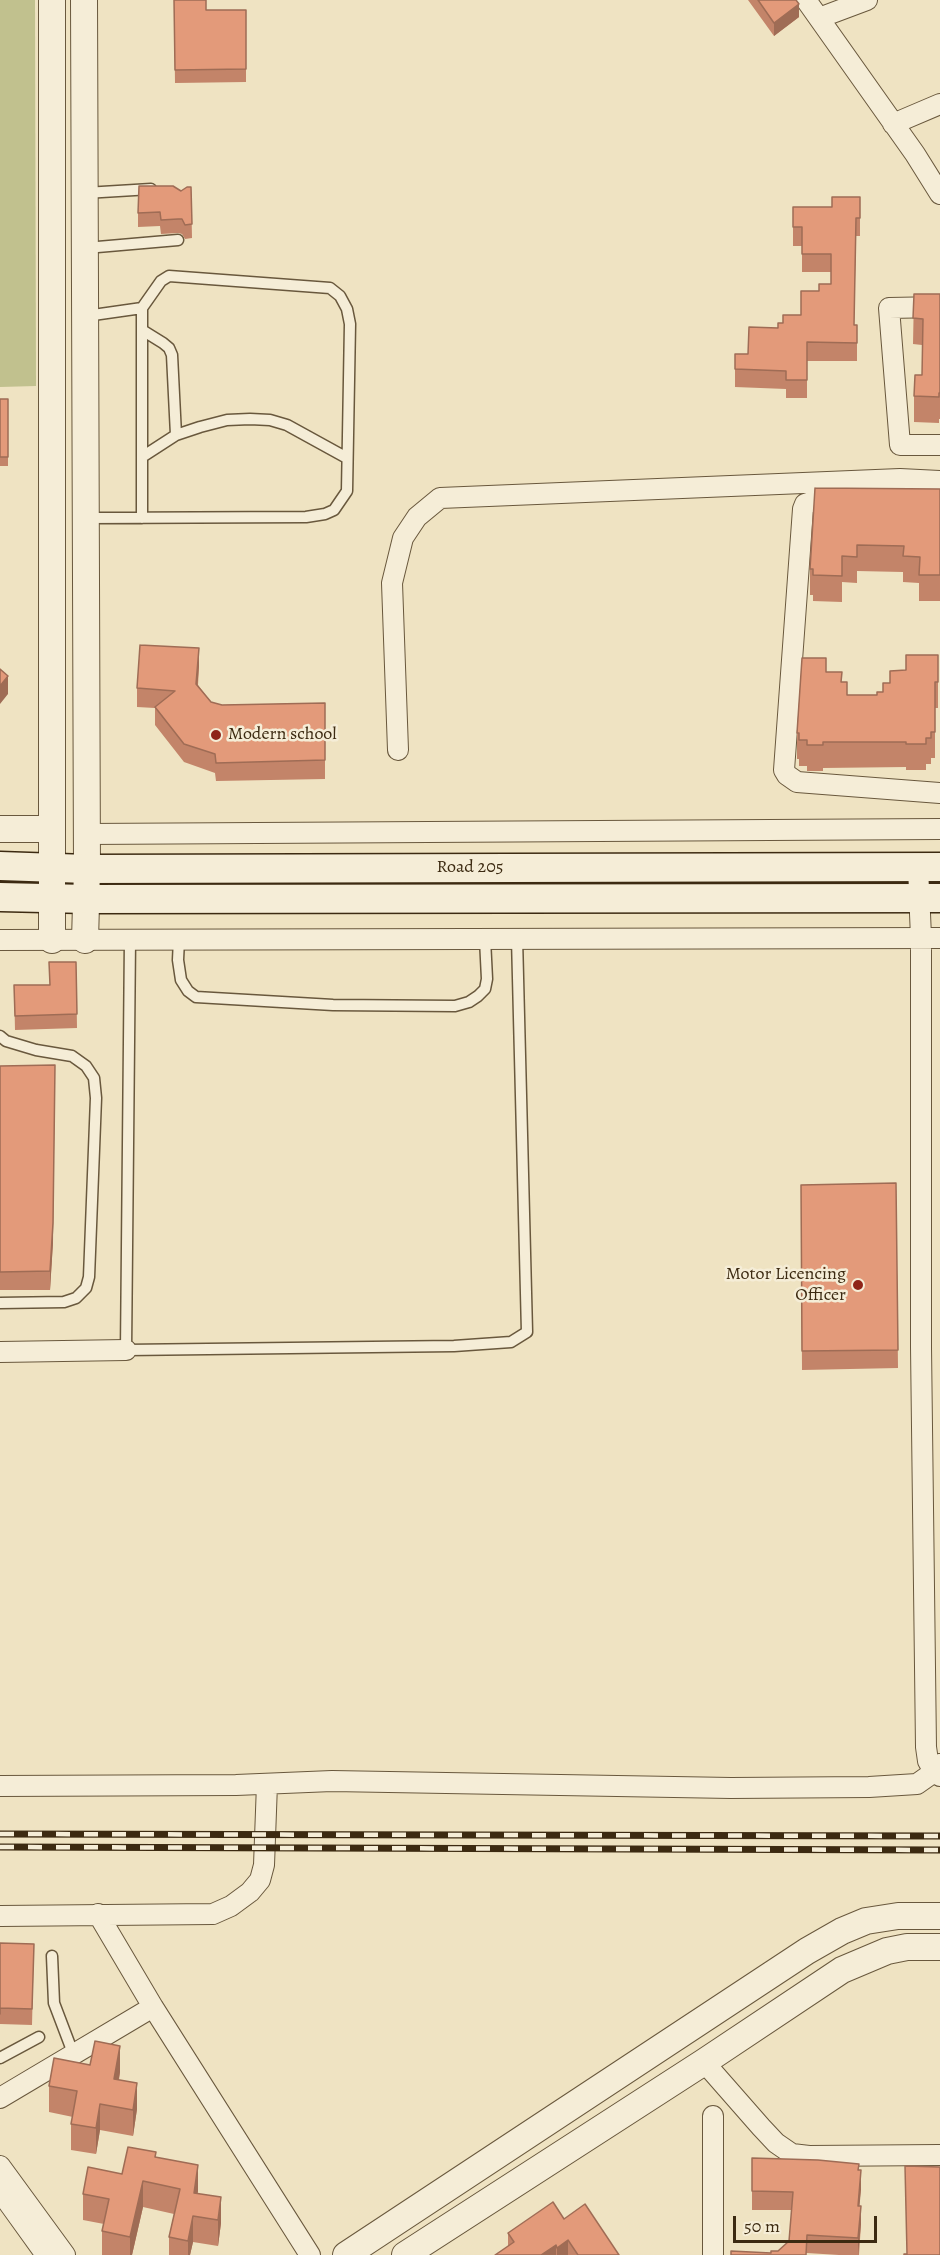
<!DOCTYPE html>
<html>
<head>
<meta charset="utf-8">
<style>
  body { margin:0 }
  #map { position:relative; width:940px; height:2255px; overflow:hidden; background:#efe3c2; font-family:Alegreya,serif }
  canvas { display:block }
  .scale { position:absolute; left:733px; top:2216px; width:144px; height:27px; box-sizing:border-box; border:3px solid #3c2a11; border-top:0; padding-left:8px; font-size:18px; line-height:21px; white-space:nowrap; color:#3c2a11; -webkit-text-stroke:4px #f5edd7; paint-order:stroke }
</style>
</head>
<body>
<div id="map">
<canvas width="940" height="2255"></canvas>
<div class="scale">50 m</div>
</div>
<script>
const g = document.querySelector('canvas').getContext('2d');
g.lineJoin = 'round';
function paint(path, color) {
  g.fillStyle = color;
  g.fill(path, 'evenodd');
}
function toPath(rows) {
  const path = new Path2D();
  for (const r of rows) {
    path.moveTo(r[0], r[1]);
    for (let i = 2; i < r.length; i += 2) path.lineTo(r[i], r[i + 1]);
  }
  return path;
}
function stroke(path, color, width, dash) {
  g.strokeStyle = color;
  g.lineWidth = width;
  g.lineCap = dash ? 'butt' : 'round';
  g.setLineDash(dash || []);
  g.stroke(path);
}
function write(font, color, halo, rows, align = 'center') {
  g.font = font + ' Alegreya,serif';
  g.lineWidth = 5;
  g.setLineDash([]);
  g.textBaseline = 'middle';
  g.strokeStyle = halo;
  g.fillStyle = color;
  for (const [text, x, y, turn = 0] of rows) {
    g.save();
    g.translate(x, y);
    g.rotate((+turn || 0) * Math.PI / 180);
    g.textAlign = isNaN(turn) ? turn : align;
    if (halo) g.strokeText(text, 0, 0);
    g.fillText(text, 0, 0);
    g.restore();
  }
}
paint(toPath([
  [0,0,35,0,36,386,0,387]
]), '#c1c18e');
const service = toPath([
  [85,193,151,189],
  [86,248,178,240],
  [142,308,142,518],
  [86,316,142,308,161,281,169,276,330,288,340,296,347,309,350,324,347,491,334,510,325,514,306,517,86,518],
  [142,330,163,343,169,348,172,355,176,435],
  [142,457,176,435,200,427,227,420,250,419,270,420,287,425,347,458],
  [130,939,126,1350,454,1346,511,1342,527,1332,517,938],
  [179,939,178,960,181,980,188,991,196,997,333,1005,455,1006,469,1002,478,996,485,989,487,979,485,939],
  [0,1036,6,1041,36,1050,72,1056,86,1066,94,1078,96,1098,89,1277,86,1288,76,1298,64,1302,0,1303],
  [52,1956,54,2003,73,2053],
  [0,2058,39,2037]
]);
const minor = toPath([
  [806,0,915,154,940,194],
  [819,18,867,0],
  [893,124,940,104],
  [940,307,889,308,900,445,940,445],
  [838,502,811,502,805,504,803,509,784,770,787,775,797,782,940,793],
  [398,750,392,583,403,538,417,517,440,498,900,479,940,481],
  [87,834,940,829],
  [918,867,921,937,921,1347,926,1747,928,1761,934,1772,940,1776],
  [0,940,940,938],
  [0,1352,126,1350],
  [0,1786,236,1785,332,1781,731,1788,869,1787,917,1784,934,1772,940,1764],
  [98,1914,153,2007,310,2255],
  [0,1916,213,1914,231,1906,250,1892,260,1880,264,1865,267,1784],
  [704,2062,761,2127,776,2143,792,2154,809,2156,940,2155],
  [0,2098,153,2007],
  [713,2116,713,2255],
  [0,2166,65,2255],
  [0,2191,46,2255]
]);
const tertiary = toPath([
  [84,0,87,869,85,940],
  [0,829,52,829],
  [52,940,52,0],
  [346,2255,807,1951,842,1931,866,1921,898,1916,940,1916],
  [405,2255,704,2062,842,1970,887,1951,907,1947,940,1947]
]);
const secondary = toPath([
  [0,866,87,869,940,867],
  [0,897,87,899,940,898]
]);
stroke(service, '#69583d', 13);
stroke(minor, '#69583d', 22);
stroke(tertiary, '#69583d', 28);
stroke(secondary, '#3c2a11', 31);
stroke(service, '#f5edd7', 10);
stroke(minor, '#f5edd7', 20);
stroke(tertiary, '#f5edd7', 26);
stroke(secondary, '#f5edd7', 28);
const rail = toPath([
  [0,1834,940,1836],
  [0,1847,940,1850]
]);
stroke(rail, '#3c2a11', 7);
stroke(rail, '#f5edd7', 4.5, [14]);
paint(toPath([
  [174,0,206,10,246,10,246,82,175,83],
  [748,0,796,0,799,17,774,36],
  [191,187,192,238,185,239,182,234,178,233,161,234,160,226,138,227,138,213],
  [860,197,860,236,856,236,854,325,857,325,857,361,807,361,807,398,786,398,786,389,735,387,735,354,748,354,783,323,801,315,819,291,831,284,831,272,802,272,802,246,793,246,793,207,832,207],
  [914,294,940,294,940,419,939,419,939,423,914,422,914,396,922,375,922,345,913,344],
  [0,399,8,399,8,466,0,466],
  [940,489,940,601,919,601,919,583,903,582,903,572,857,571,857,583,842,582,842,602,813,601,813,595,810,595,810,569],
  [938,655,938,708,935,708,935,758,931,758,931,764,926,764,926,770,906,770,906,767,823,768,823,771,807,771,807,766,799,766,799,759,797,759,797,733,842,682,847,695,877,695,883,692,890,683,906,670],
  [199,666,198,685,211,702,222,705,325,703,325,779,216,781,215,773,184,762,155,725,155,708,137,707,137,688],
  [76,962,77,1028,15,1030,14,985,50,985],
  [0,1066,53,1242,50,1290,0,1290],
  [896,1183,898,1368,802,1370,801,1185],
  [0,1943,34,1944,32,2025,0,2024,0,2030],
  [120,2072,119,2080,137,2109,133,2136,100,2130,96,2154,71,2150,71,2124,73,2117,49,2112,49,2086],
  [156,2157,198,2191,197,2194,221,2223,218,2246,193,2242,190,2255,169,2255,169,2237,174,2214,143,2207,132,2255,102,2255,102,2231,104,2224,83,2220,83,2194],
  [859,2170,861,2189,859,2206,861,2224,859,2255,839,2255,807,2253,771,2253,778,2251,789,2241,792,2210,752,2210,752,2191],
  [564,2219,619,2255,495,2255,508,2247,508,2233]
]), '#c38469');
paint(toPath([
  [799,4,799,17,774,36,774,23],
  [199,648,199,666,196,702,196,684],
  [8,676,8,694,0,704,0,686],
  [55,1065,53,1242,50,1290,50,1271],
  [120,2046,120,2072,114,2105,114,2079],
  [137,2083,137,2109,133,2136,133,2110],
  [100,2104,100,2130,96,2154,96,2128],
  [198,2165,198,2191,194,2216,194,2193],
  [861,2170,861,2189,858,2224,858,2206],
  [143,2181,143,2207,132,2255,130,2255,130,2237],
  [221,2197,221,2223,218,2246,218,2220],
  [861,2206,861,2224,858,2255,858,2238],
  [193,2216,193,2242,190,2255,188,2255,188,2241],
  [568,2240,568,2255,557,2255,557,2248],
  [556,2245,556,2255,541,2255]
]), '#9f6c55');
const building = toPath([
  [174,0,206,0,206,10,246,10,246,69,175,70,174,0],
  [758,0,796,0,799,4,774,23,758,0],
  [139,186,173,186,181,191,187,187,191,187,192,224,185,225,182,219,178,219,161,220,160,212,138,213,139,186],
  [832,197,860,197,860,218,856,218,854,325,857,325,857,343,807,342,807,380,786,380,786,371,735,369,735,354,748,354,749,327,778,328,778,323,783,323,783,315,801,315,801,291,819,291,819,284,831,284,831,254,802,254,802,227,793,227,793,207,832,207,832,197],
  [914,294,940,294,940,393,939,393,939,397,914,396,915,375,922,375,923,319,913,318,914,294],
  [0,399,8,399,8,457,0,457,0,399],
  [815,488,940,489,940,575,919,575,920,557,903,556,904,546,857,545,857,557,842,556,842,576,813,575,813,569,810,569,815,488],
  [140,645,199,648,196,684,211,702,222,705,325,703,325,760,216,763,215,754,184,744,155,707,175,691,137,688,140,645],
  [906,655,938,655,938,682,935,682,935,732,931,732,931,738,926,738,926,744,906,744,906,742,823,742,823,745,807,745,807,740,799,740,799,733,797,733,802,658,826,658,826,672,842,672,841,682,847,682,847,695,877,695,877,692,883,692,883,683,890,683,890,671,906,670,906,655],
  [0,669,8,676,0,686,0,669],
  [49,962,76,962,77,1014,15,1016,14,985,50,985,49,962],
  [55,1065,53,1223,50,1271,0,1272,0,1066,55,1065],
  [896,1183,898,1350,802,1351,801,1185,896,1183],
  [0,1943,34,1944,32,2009,0,2008,0,2014,0,1943],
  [95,2041,120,2046,114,2079,137,2083,133,2110,100,2104,96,2128,71,2124,77,2091,49,2086,54,2058,90,2065,95,2041],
  [128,2147,156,2152,155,2157,198,2165,194,2193,221,2197,218,2220,193,2216,188,2241,169,2237,180,2189,143,2181,130,2237,102,2231,109,2199,83,2194,88,2167,122,2174,128,2147],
  [752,2158,818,2160,859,2164,858,2170,861,2170,858,2206,861,2206,858,2238,807,2235,806,2255,731,2255,731,2251,771,2253,771,2251,778,2251,789,2241,793,2192,752,2191,752,2158],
  [905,2166,940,2167,940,2255,904,2255,904,2254,907,2254,905,2166],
  [553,2202,564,2219,585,2204,619,2255,578,2255,568,2240,557,2248,556,2245,541,2255,495,2255,514,2242,508,2233,553,2202]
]);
paint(building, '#e39a7a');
stroke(building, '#9f6c55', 1.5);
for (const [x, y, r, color] of [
  [216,735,6,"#8f2418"],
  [858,1285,6,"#8f2418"]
]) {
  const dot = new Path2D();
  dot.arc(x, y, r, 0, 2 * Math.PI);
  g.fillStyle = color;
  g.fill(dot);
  stroke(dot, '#f5edd7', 2);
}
write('18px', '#3c2a11', '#f5edd7', [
  ["Modern school",228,735],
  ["Motor Licencing",846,1275,"right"],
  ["Officer",846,1296,"right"]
], 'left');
write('18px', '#3c2a11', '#f5edd7', [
  ["Road 205",470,868]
]);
</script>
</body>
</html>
